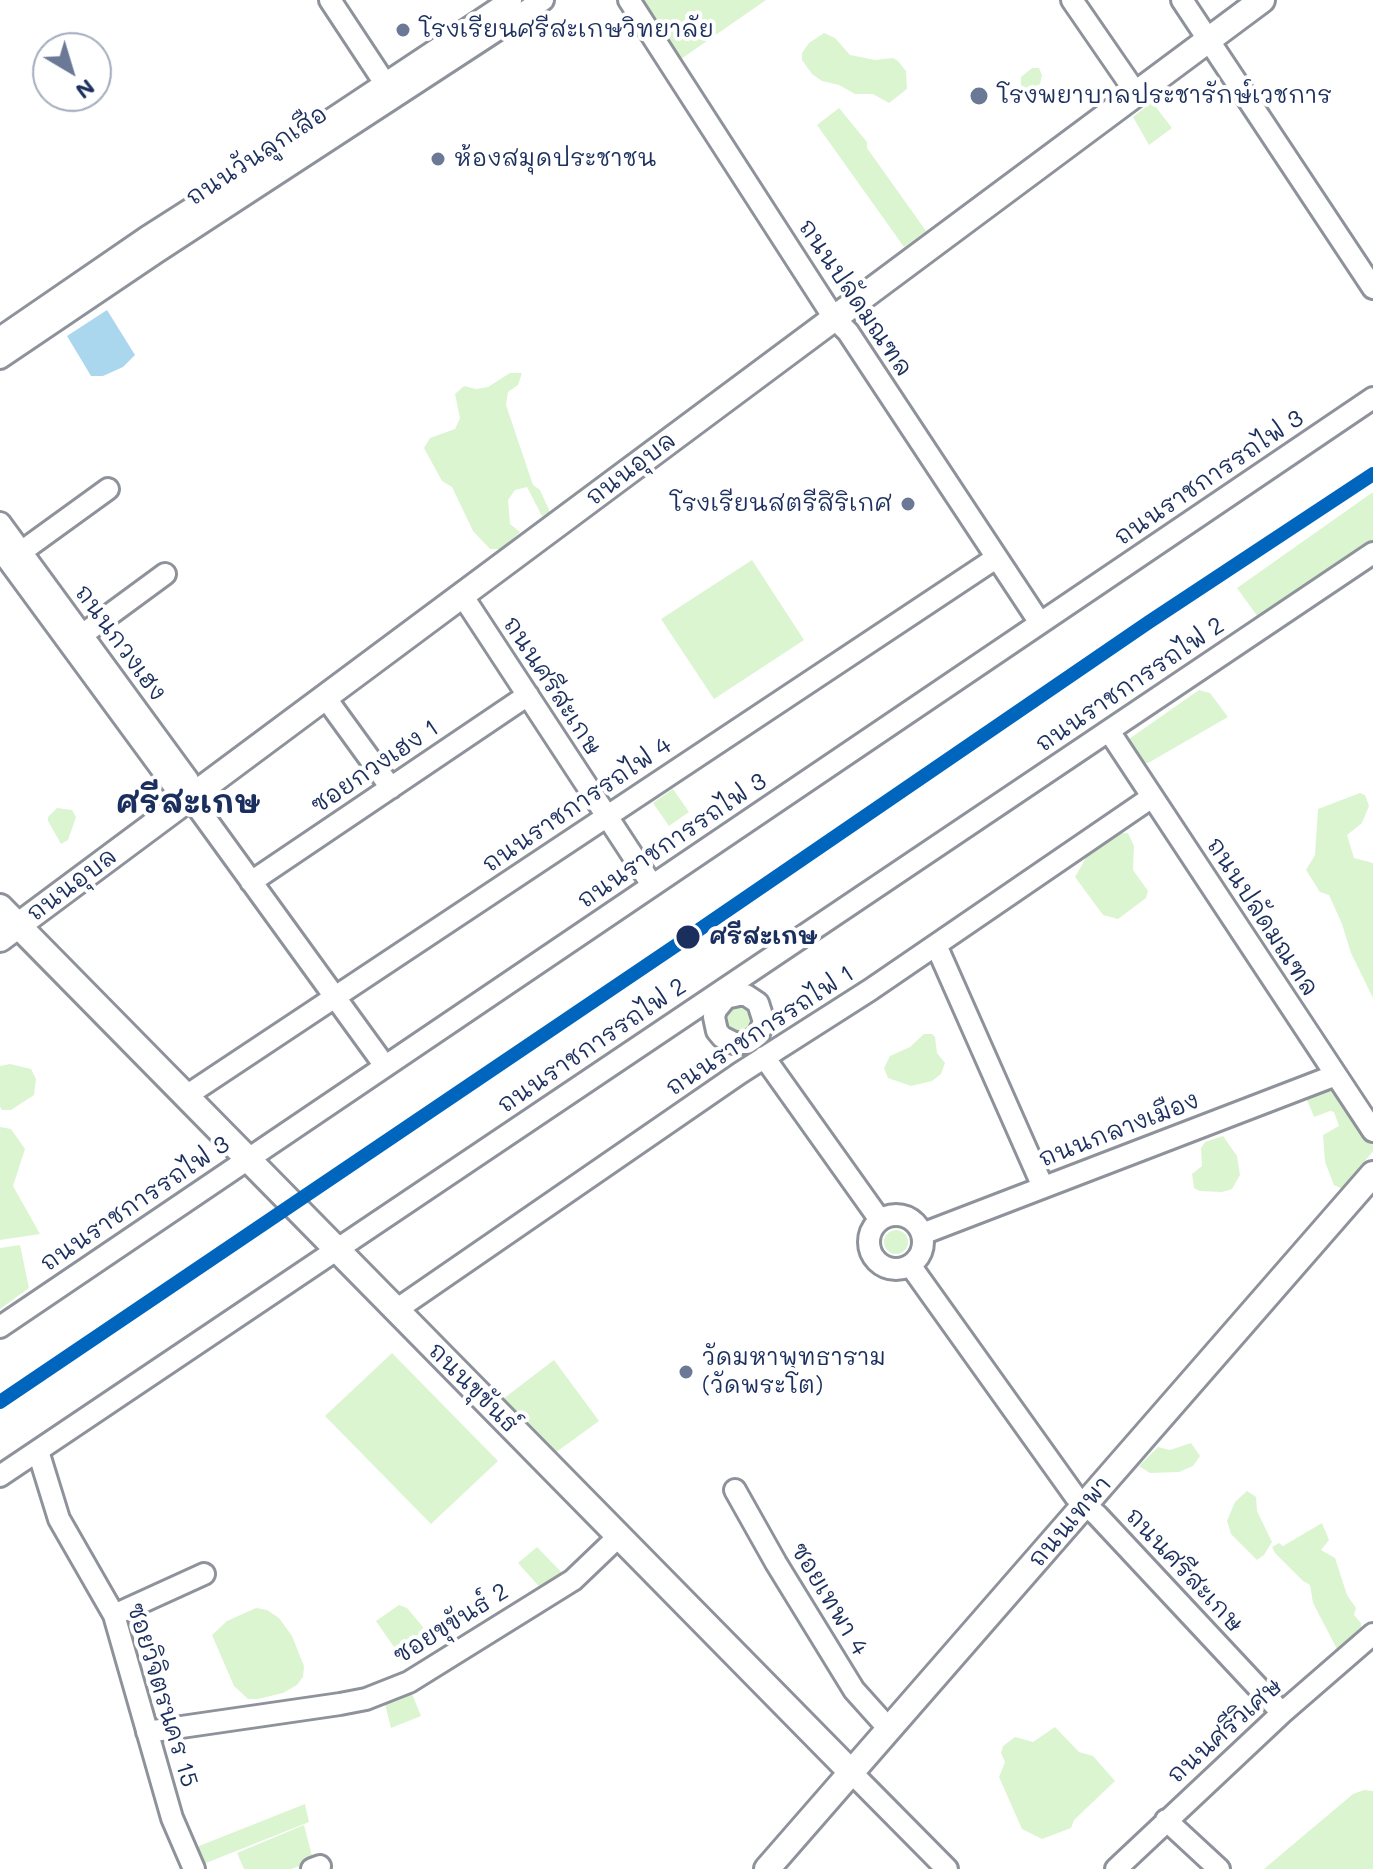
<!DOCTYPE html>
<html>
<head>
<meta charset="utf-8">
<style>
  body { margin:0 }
  #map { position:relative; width:1373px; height:1869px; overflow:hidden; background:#fff; font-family:Mali,sans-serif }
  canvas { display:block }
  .north { position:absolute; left:32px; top:32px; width:80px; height:80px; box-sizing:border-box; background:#fff; border:2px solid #a4acbf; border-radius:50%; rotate:142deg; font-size:22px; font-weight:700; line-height:32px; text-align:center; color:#1b2f5e }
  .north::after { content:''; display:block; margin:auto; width:28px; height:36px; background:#6b7896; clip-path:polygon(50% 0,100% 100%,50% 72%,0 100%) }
</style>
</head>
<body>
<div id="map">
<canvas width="1373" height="1869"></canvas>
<div class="north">N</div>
</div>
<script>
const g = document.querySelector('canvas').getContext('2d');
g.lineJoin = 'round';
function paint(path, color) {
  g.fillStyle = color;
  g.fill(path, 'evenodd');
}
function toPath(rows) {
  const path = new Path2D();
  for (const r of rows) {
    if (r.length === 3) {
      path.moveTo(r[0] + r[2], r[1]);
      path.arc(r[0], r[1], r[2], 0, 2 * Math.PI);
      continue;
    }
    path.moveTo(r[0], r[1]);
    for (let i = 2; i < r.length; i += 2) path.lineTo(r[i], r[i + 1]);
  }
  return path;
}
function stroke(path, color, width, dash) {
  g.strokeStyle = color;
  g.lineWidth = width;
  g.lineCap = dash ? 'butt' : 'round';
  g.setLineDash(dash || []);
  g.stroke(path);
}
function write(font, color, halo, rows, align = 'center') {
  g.font = font + ' Mali,"Playpen Sans Thai",sans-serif';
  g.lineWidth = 8;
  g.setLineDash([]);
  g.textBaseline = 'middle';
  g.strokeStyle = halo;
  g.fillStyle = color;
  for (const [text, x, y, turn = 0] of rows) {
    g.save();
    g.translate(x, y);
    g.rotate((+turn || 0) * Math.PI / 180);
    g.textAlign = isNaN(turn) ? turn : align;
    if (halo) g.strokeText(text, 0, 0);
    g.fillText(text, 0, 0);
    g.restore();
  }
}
paint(toPath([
  [643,0,766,0,681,59],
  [824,33,835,38,850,55,875,60,893,58,898,61,906,71,907,89,889,103,873,94,855,94,839,85,822,81,812,74,802,60,802,53,809,43],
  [1032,68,1039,68,1042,75,1040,84,1027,90,1021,85,1021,77],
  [1152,102,1172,128,1149,145,1133,117],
  [839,108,867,142,867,148,926,231,904,247,817,125],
  [510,373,522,373,518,385,508,392,506,405,533,485,540,490,550,512,542,516,527,487,515,490,508,500,510,524,520,532,502,549,490,549,473,531,452,487,442,481,424,448,430,438,455,429,460,418,455,394,464,386,476,389,488,387],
  [1373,492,1373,540,1258,617,1237,588],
  [752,560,804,640,714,699,661,619],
  [1199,690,1210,693,1228,717,1148,763,1137,762,1129,739],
  [673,789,689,812,669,826,653,803],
  [1360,793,1365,795,1369,806,1362,823,1347,835,1354,858,1373,863,1373,998,1351,953,1342,924,1329,895,1320,892,1306,870,1315,855,1318,809],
  [57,808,72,810,76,817,68,840,61,844,48,821,48,817],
  [1128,833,1134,846,1133,870,1148,891,1146,898,1118,919,1103,915,1075,877,1087,856,1113,834],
  [745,1002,757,1018,746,1035,735,1035,726,1029,723,1019,726,1009],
  [924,1034,932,1034,935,1037,937,1053,945,1063,941,1074,932,1081,911,1086,888,1078,884,1068,890,1056,910,1047],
  [10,1064,31,1069,36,1079,34,1095,11,1110,2,1110,0,1107,0,1066],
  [1330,1086,1338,1088,1373,1145,1373,1151,1343,1189,1334,1185,1325,1162,1323,1135,1339,1126,1334,1112,1330,1111,1314,1117,1305,1095],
  [0,1127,11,1129,25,1149,13,1186,40,1234,0,1240],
  [1223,1136,1237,1156,1240,1175,1232,1189,1222,1192,1200,1191,1194,1188,1192,1174,1202,1166,1201,1148,1205,1142],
  [896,1242,12],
  [20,1245,29,1288,0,1309,0,1248],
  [392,1353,498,1461,431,1524,325,1416],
  [554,1360,599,1421,555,1453,503,1399],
  [1191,1443,1200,1456,1193,1466,1179,1472,1150,1473,1139,1466,1158,1447,1170,1450],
  [1247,1491,1256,1497,1257,1511,1272,1542,1264,1555,1257,1560,1231,1534,1227,1521,1235,1502],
  [1322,1523,1329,1540,1321,1550,1335,1558,1347,1595,1356,1608,1354,1615,1361,1623,1361,1629,1337,1649,1313,1603,1310,1585,1303,1581,1275,1553,1272,1547,1279,1543,1283,1546],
  [537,1547,567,1578,545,1593,518,1563],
  [399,1605,407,1608,423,1627,426,1636,426,1642,421,1650,404,1655,396,1650,376,1621],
  [256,1608,267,1610,279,1618,292,1636,304,1666,303,1677,297,1685,283,1693,258,1699,248,1699,234,1686,212,1635,227,1621],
  [410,1689,421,1716,391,1728,384,1700],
  [1055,1727,1079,1752,1093,1756,1115,1781,1074,1820,1071,1828,1042,1839,1022,1829,999,1777,1005,1762,1001,1753,1003,1746,1015,1737,1033,1742],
  [1364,1790,1373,1791,1373,1869,1264,1869,1353,1794],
  [305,1804,309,1822,201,1865,194,1848],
  [304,1825,313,1860,292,1869,244,1869,237,1853]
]), '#dbf5d1');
paint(toPath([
  [107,310,135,355,123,367,103,376,91,376,67,336]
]), '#abd7ee');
const minor = toPath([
  [330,0,392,94],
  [629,0,834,318,848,332,1040,623],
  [1072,0,1136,93],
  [1182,0,1373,288],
  [0,338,147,237,335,117,511,0],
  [0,358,157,252,543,0],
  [0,523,188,780,190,797],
  [0,549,177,790,190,797,385,1066],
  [21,552,108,489],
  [462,595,652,885],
  [82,635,165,574],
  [325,697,391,788],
  [1109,731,1373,1131],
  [251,882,528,695],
  [936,945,1043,1187],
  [716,1000,739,995,746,995,758,1003,764,1022,758,1035,753,1039,747,1043,734,1043,722,1037,717,1031,714,1017,716,1010,725,999],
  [764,1057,880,1220],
  [186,1096,996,558],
  [896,1242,27],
  [922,1234,1336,1075],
  [910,1265,1075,1496,1097,1515,1282,1713],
  [396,1310,740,1073,870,990,1152,797],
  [0,1327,1373,398],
  [38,1451,59,1519,114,1615,172,1818,194,1869],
  [0,1476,1373,553],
  [735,1490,776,1563,854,1690,889,1729],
  [114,1615,204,1574],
  [147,1732,340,1704,366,1699,409,1682,573,1580,619,1536],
  [851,1772,947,1869],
  [1166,1820,1219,1869],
  [312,1869,320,1866],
  [1116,1869,1282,1713,1373,1634]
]);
const major = toPath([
  [0,907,851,1772],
  [0,939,1262,0],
  [767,1869,1373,1174]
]);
stroke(minor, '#8e929a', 26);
stroke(major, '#8e929a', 30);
stroke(minor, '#fff', 20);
stroke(major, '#fff', 24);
stroke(toPath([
  [0,1402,687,938,1149,622,1373,474]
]), '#0065bd', 14);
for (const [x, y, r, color] of [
  [403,30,8,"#6b7896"],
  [979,96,10,"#6b7896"],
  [438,159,8,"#6b7896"],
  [908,504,8,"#6b7896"],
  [688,937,13,"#1b2f5e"],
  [686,1372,8,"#6b7896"]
]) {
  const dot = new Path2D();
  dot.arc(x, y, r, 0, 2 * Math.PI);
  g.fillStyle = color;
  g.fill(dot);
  stroke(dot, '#fff', 3);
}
write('24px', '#1b2f5e', '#fff', [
  ["โรงเรียนศรีสะเกษวิทยาลัย",419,30],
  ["โรงพยาบาลประชารักษ์เวชการ",997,96],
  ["ห้องสมุดประชาชน",454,159],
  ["โรงเรียนสตรีสิริเกศ",892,504,"right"],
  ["วัดมหาพุทธาราม",702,1358],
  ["(วัดพระโต)",702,1386]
], 'left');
write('24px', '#1b2f5e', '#fff', [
  ["ถนนวันลูกเสือ",257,156,-33],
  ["ถนนปลัดมณฑล",855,298,56],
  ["ถนนอุบล",631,469,-37],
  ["ถนนราชการรถไฟ 3",1209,478,-34],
  ["ถนนกวงเฮง",120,643,54],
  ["ถนนราชการรถไฟ 2",1130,685,-34],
  ["ถนนศรีสะเกษ",552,686,57],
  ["ซอยกวงเฮง 1",375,767,-34],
  ["ถนนราชการรถไฟ 4",577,805,-34],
  ["ถนนราชการรถไฟ 3",672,841,-34],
  ["ถนนอุบล",72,885,-37],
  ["ถนนปลัดมณฑล",1262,917,57],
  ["ถนนราชการรถไฟ 1",760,1031,-33],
  ["ถนนราชการรถไฟ 2",592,1046,-34],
  ["ถนนกลางเมือง",1119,1130,-21],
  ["ถนนราชการรถไฟ 3",135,1204,-34],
  ["ถนนขุขันธ์",473,1388,45],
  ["ถนนเทพา",1070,1522,-49],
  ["ถนนศรีสะเกษ",1184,1570,47],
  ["ซอยเทพา 4",829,1599,59],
  ["ซอยขุขันธ์ 2",451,1624,-32],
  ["ซอยวิจิตรนคร 15",162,1695,73],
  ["ถนนศรีวิเศษ",1225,1731,-42]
]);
write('bold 24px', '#1b2f5e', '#fff', [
  ["ศรีสะเกษ",709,937]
], 'left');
write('bold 32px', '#1b2f5e', '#fff', [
  ["ศรีสะเกษ",188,803]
]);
</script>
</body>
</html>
